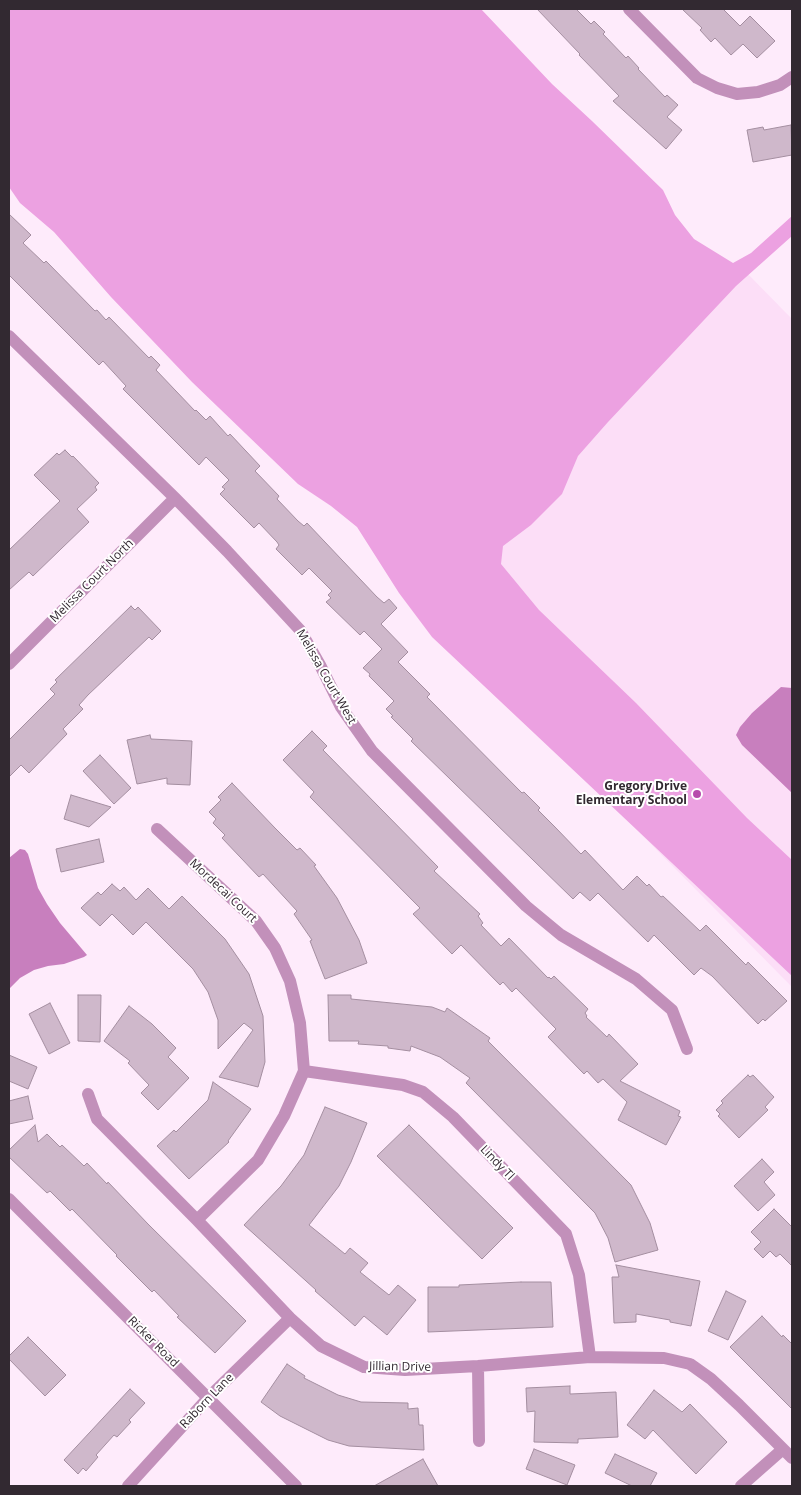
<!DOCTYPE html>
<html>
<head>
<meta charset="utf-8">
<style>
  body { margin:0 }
  #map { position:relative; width:801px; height:1495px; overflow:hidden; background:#feebfb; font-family:"Open Sans",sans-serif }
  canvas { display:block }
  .frame { position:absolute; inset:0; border:10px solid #322931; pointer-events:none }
</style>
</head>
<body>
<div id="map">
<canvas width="801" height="1495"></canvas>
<div class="frame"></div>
</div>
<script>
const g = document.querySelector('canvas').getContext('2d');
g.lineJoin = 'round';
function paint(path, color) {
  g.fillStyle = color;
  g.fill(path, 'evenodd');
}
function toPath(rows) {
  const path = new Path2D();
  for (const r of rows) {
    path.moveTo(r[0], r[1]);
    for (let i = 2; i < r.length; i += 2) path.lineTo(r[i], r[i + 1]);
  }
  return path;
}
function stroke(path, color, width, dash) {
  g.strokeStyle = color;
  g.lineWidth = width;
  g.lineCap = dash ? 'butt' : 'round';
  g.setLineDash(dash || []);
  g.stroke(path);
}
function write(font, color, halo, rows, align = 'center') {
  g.font = font + ' "Open Sans",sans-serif';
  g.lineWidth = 4;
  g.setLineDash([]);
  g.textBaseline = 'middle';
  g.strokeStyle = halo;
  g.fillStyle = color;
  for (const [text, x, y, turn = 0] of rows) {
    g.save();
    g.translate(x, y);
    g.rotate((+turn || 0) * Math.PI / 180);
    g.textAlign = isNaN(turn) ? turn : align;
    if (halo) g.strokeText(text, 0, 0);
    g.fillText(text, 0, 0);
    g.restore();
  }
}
paint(toPath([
  [742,268,792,319,792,987,411,601]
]), '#fcdef7');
paint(toPath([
  [9,9,481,9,552,84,592,121,663,190,675,215,694,239,733,263,751,253,792,216,792,236,736,286,608,422,578,456,562,494,531,525,503,546,501,564,539,610,636,703,747,818,792,860,792,976,432,637,399,593,357,527,331,506,298,484,192,382,111,297,54,232,20,203,9,187]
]), '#eca1e1');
paint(toPath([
  [781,687,792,688,792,793,742,745,736,735,740,727,752,713],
  [20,849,25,850,28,854,38,888,47,904,60,923,87,955,84,957,64,964,48,966,34,970,20,978,9,989,9,858]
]), '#c87fbe');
const building = toPath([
  [537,9,576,9,591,24,594,21,605,32,603,34,626,58,628,56,639,68,638,69,665,97,667,95,678,105,667,117,682,130,666,149,613,101,619,96,579,55,580,54,537,9],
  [682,9,723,9,740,26,750,16,775,41,757,58,743,44,731,55,715,38,711,42,700,30,702,28,682,9],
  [791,125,792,155,753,162,747,130,763,127,764,130,791,125],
  [9,214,31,235,23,243,44,263,46,261,95,311,97,310,106,320,109,317,149,358,151,356,160,365,156,370,195,411,196,410,206,420,210,416,228,436,230,434,260,466,255,471,279,496,277,499,298,521,304,526,307,523,377,597,384,603,389,599,397,608,381,624,408,652,398,662,430,694,427,697,522,793,524,792,540,808,538,810,555,827,581,854,585,850,623,890,637,876,647,886,649,884,661,897,663,896,700,931,706,925,746,965,748,962,787,1001,765,1021,763,1019,758,1024,712,976,701,968,694,975,654,935,648,942,598,893,590,901,580,892,573,899,411,741,413,739,391,717,393,716,386,709,394,701,369,676,370,674,363,668,382,649,364,631,360,635,326,602,331,598,328,595,332,591,309,568,302,575,276,549,279,545,277,542,259,523,254,528,220,494,225,489,222,487,229,480,206,457,199,465,123,389,126,386,103,361,99,365,9,275,9,214],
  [65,450,72,457,73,456,99,483,95,487,97,490,77,509,89,522,33,576,29,572,9,590,9,550,60,501,34,475,57,453,59,455,65,450],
  [131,606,135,610,138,607,161,631,152,640,149,637,88,695,79,705,83,709,63,729,67,734,29,773,21,765,9,777,9,740,55,694,50,689,57,682,55,680,131,606],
  [312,731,327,746,323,750,438,867,434,871,480,914,478,916,483,923,481,925,501,946,509,938,548,978,549,977,551,979,554,976,588,1009,585,1013,587,1016,586,1017,607,1037,609,1034,638,1064,620,1081,680,1111,678,1116,681,1117,666,1145,618,1120,627,1102,603,1079,598,1083,587,1071,584,1074,548,1037,556,1029,516,988,512,992,503,982,500,985,461,945,452,954,413,914,420,908,310,797,314,792,283,760,312,731],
  [150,735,151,739,192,741,190,785,167,784,167,778,137,784,127,740,150,735],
  [100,755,131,788,114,804,83,771,100,755],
  [232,783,275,828,297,850,300,848,316,865,314,866,337,898,359,940,367,963,325,979,310,941,312,940,294,914,297,911,263,874,259,877,222,838,225,835,213,823,216,819,209,812,221,800,218,797,232,783],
  [71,795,111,807,89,827,64,819,71,795],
  [99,839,104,862,61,872,56,849,99,839],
  [112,884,120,891,124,887,136,900,148,888,169,909,182,896,225,939,249,974,263,1016,265,1062,258,1087,219,1077,253,1030,244,1023,218,1049,218,1020,208,992,193,969,146,922,133,935,112,914,100,926,81,908,98,892,101,895,112,884],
  [78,995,101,995,100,1042,78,1041,78,995],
  [328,995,351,995,351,999,432,1007,445,1012,447,1008,490,1038,488,1041,631,1185,650,1223,658,1250,615,1262,608,1238,595,1213,466,1083,470,1078,440,1057,411,1046,410,1051,388,1048,388,1046,358,1044,359,1041,329,1041,328,995],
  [50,1003,70,1043,49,1054,29,1014,50,1003],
  [129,1006,152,1024,176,1048,168,1057,189,1078,158,1110,141,1093,149,1085,128,1063,130,1061,104,1041,129,1006],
  [9,1055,37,1067,28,1089,9,1081,9,1055],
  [748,1075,750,1077,753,1075,774,1097,765,1107,768,1110,739,1138,718,1116,720,1114,716,1110,723,1103,721,1101,748,1075],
  [213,1082,251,1109,228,1141,229,1142,189,1179,157,1146,174,1130,176,1132,208,1100,213,1082],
  [28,1096,33,1119,9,1124,9,1101,28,1096],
  [325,1107,367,1123,351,1162,339,1186,309,1225,345,1254,350,1248,368,1263,360,1272,389,1295,398,1285,416,1300,387,1335,364,1316,355,1326,315,1291,316,1290,244,1225,281,1186,304,1155,325,1107],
  [35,1125,38,1142,47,1134,60,1147,62,1145,84,1166,87,1163,107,1184,108,1182,148,1224,246,1321,215,1353,177,1317,179,1316,154,1290,152,1292,116,1256,117,1255,72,1209,70,1211,50,1191,47,1193,9,1157,9,1150,35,1125],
  [409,1125,513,1228,482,1259,377,1156,409,1125],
  [762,1159,774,1172,764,1182,775,1195,758,1211,734,1186,762,1159],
  [774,1209,792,1227,792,1266,780,1254,776,1257,770,1251,763,1258,754,1249,761,1242,751,1232,774,1209],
  [616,1265,700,1281,691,1326,670,1322,670,1320,636,1314,636,1322,614,1323,612,1277,619,1277,616,1265],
  [521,1282,551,1282,553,1327,428,1332,428,1287,459,1287,459,1285,521,1282],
  [726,1291,746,1301,728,1340,708,1331,726,1291],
  [762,1316,782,1337,783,1335,792,1344,792,1409,730,1347,762,1316],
  [28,1337,66,1375,45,1396,9,1359,9,1356,28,1337],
  [287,1364,305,1376,304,1378,338,1395,361,1402,408,1403,408,1409,418,1408,419,1425,423,1425,424,1450,349,1446,328,1440,280,1416,261,1402,287,1364],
  [570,1386,570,1394,616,1392,618,1437,578,1439,578,1443,534,1442,535,1411,527,1412,526,1388,570,1386],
  [130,1389,145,1403,129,1420,131,1422,117,1437,114,1435,96,1455,98,1457,86,1471,83,1468,78,1474,64,1460,130,1389],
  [654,1390,682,1412,690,1404,727,1442,696,1474,653,1430,645,1439,627,1425,654,1390],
  [534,1449,575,1465,567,1485,526,1469,534,1449],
  [615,1454,657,1473,650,1486,632,1486,605,1473,615,1454],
  [423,1459,438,1486,374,1486,423,1459]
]);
paint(building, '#cfb8cb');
stroke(building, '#a48ea0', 1);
stroke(toPath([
  [629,9,697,78,717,88,737,94,758,92,780,85,792,77],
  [9,336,175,498,227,551,300,630,320,665,341,707,372,751,526,906,561,935,636,979,672,1010,687,1049],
  [9,664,175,498],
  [157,829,256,921,275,948,290,981,300,1023,304,1071,284,1116,258,1160,197,1220],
  [304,1071,403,1085,423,1092,453,1117,566,1234,579,1275,590,1357],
  [88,1094,97,1119,197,1220,290,1318,321,1346,364,1367,405,1370,478,1366,590,1357,664,1358,690,1364,711,1379,739,1405,792,1458],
  [9,1199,296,1486],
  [478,1366,479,1441],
  [128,1486,208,1398,290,1318],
  [741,1486,783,1449]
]), '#c290ba', 12);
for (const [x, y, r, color] of [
  [697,794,5,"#b74bac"]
]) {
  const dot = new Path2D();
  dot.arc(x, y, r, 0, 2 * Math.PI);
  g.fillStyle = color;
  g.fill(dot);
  stroke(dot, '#fff', 2);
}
write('12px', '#322931', '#fff', [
  ["Melissa Court North",92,581,-45],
  ["Melissa Court West",326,677,60],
  ["Mordecai Court",223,891,43],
  ["Lindy Tl",497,1163,46],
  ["Ricker Road",153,1342,45],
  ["Jillian Drive",400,1367,1],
  ["Raborn Lane",207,1401,-46]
]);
write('bold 12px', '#322931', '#fff', [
  ["Gregory Drive",687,787],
  ["Elementary School",687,801]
], 'right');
</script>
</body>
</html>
